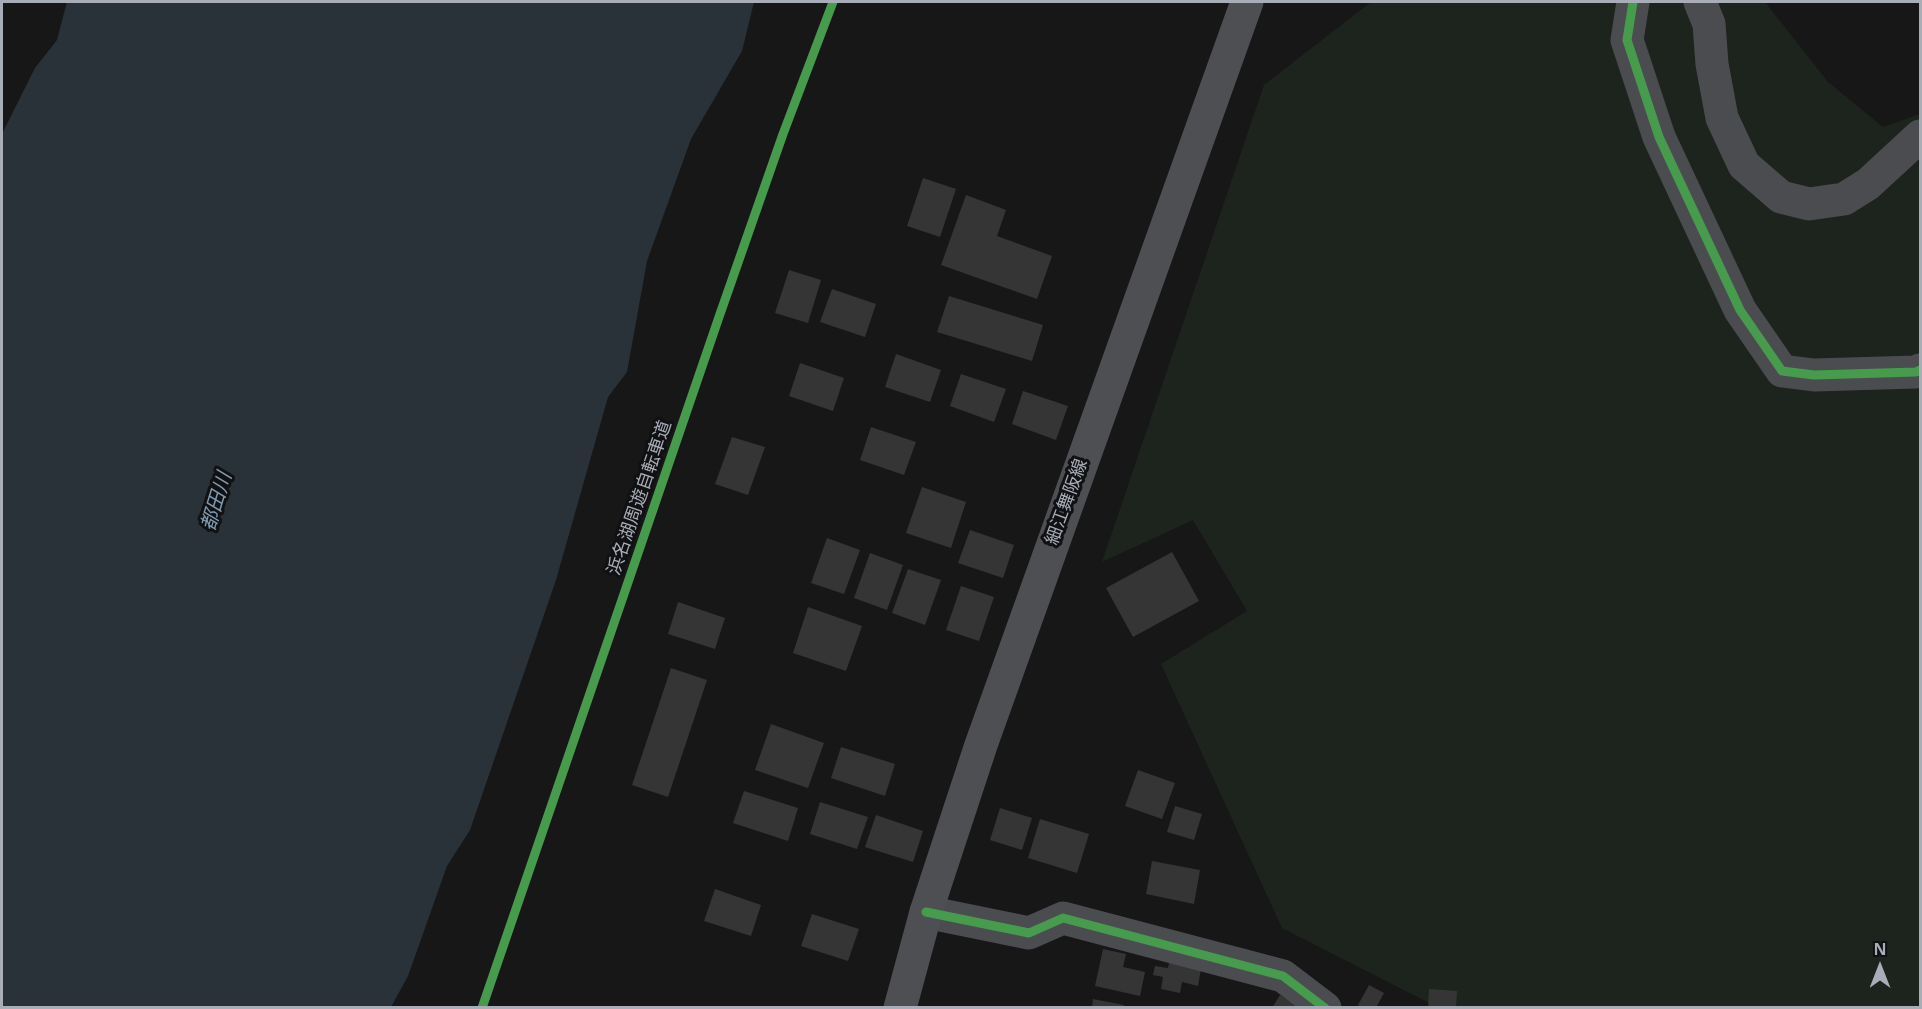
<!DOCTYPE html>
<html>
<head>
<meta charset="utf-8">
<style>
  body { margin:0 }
  #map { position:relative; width:1922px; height:1009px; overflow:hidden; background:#171717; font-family:"Open Sans",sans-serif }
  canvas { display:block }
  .frame { position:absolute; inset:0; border:3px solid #a8adb8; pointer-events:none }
  .north { position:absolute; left:1850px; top:937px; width:60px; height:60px; -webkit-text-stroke:4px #111113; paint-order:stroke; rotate:0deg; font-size:16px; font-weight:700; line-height:24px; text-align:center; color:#a8adb8 }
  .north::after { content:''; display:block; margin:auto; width:21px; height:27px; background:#a8adb8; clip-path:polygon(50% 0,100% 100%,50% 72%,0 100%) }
</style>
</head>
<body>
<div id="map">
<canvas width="1922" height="1009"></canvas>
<div class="frame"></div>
<div class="north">N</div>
</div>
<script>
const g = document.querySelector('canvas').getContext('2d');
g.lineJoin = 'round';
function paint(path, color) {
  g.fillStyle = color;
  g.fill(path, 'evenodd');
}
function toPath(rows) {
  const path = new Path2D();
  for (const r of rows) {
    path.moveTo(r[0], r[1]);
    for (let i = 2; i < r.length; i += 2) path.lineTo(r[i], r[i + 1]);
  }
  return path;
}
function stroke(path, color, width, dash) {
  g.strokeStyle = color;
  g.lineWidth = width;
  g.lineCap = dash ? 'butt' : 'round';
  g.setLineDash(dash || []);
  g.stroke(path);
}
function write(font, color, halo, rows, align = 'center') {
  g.font = font + ' "Open Sans","Noto Sans JP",sans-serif';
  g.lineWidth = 6;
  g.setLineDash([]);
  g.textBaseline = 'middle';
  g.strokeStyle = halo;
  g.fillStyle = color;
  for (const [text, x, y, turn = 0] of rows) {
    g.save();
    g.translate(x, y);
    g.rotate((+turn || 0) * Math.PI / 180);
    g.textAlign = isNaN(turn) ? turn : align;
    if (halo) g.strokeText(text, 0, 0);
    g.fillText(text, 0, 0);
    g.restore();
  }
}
paint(toPath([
  [1371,2,1765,2,1828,82,1883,127,1920,114,1920,1007,1437,1007,1282,928,1161,664,1247,611,1193,520,1102,562,1264,85]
]), '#1d241e');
paint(toPath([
  [67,2,754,2,742,51,691,139,647,261,627,372,608,397,556,580,470,830,447,866,408,976,391,1007,2,1007,2,134,35,68,57,40]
]), '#2a3239');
paint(toPath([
  [923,178,956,189,940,237,907,226],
  [966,195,1006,210,997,236,1052,256,1037,299,941,265],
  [789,270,821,280,808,323,775,313],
  [832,289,876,304,865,337,820,322],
  [949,296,1043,325,1032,361,937,332],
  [896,354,941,370,930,402,885,387],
  [800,363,844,378,833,411,789,396],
  [961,374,1006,389,994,422,950,406],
  [1023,391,1068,406,1056,440,1012,424],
  [871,427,916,442,904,475,860,460],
  [732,437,765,447,748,495,715,484],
  [922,487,966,502,951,548,906,533],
  [970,530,1014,545,1003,578,958,563],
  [827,538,860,550,844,594,811,583],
  [1172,552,1199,601,1133,637,1106,588],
  [870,553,903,565,887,610,854,598],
  [908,569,941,580,925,625,892,613],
  [961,586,994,597,979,641,946,630],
  [678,602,725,618,715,649,668,634],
  [808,607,862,626,846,671,793,653],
  [671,668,707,680,668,797,632,785],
  [771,724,824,743,808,788,755,770],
  [841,747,895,764,885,796,831,778],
  [1138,770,1175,783,1162,819,1125,806],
  [744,791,798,808,788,841,733,823],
  [820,802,868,817,857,849,810,834],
  [1175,806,1202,814,1194,840,1167,832],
  [1000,808,1032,818,1022,850,990,840],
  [876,815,923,831,913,862,865,847],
  [1040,819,1089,834,1077,873,1028,858],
  [1152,861,1200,870,1194,904,1146,894],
  [715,889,761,905,751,936,704,921],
  [812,914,859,929,848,961,801,946],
  [1103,949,1126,954,1123,967,1145,972,1140,996,1095,986],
  [1170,957,1202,963,1198,986,1182,982,1180,993,1161,989,1163,977,1153,975,1155,966,1168,968],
  [1369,985,1384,993,1376,1008,1362,1008,1358,1005],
  [1429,989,1457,991,1456,1008,1428,1008],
  [1280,995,1299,1008,1272,1008],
  [1093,999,1124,1005,1123,1008,1092,1008]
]), '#353536');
stroke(toPath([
  [1633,2,1627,40,1659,137,1740,310,1782,371,1814,375,1916,372,1920,370],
  [1700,2,1709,24,1712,64,1722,118,1744,165,1781,197,1809,204,1844,199,1868,184,1920,136],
  [926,912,1029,933,1063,918,1283,976,1325,1008]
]), '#4b4c50', 33);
stroke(toPath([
  [900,1008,926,912,981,745,1247,2]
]), '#4d4f52', 33);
stroke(toPath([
  [1633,2,1627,40,1659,137,1740,310,1782,371,1814,375,1916,372,1920,370],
  [926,912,1029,933,1063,918,1283,976,1325,1008],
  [482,1008,719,317,783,134,833,2]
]), '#469c4c', 9);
write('18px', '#a8adb8', '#111113', [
  ["浜名湖周遊自転車道",640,498,-71],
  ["細江舞阪線",1067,502,-70]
]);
write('italic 20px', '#7f9bb3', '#111113', [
  ["都田川",217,502,-73]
]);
</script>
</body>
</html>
